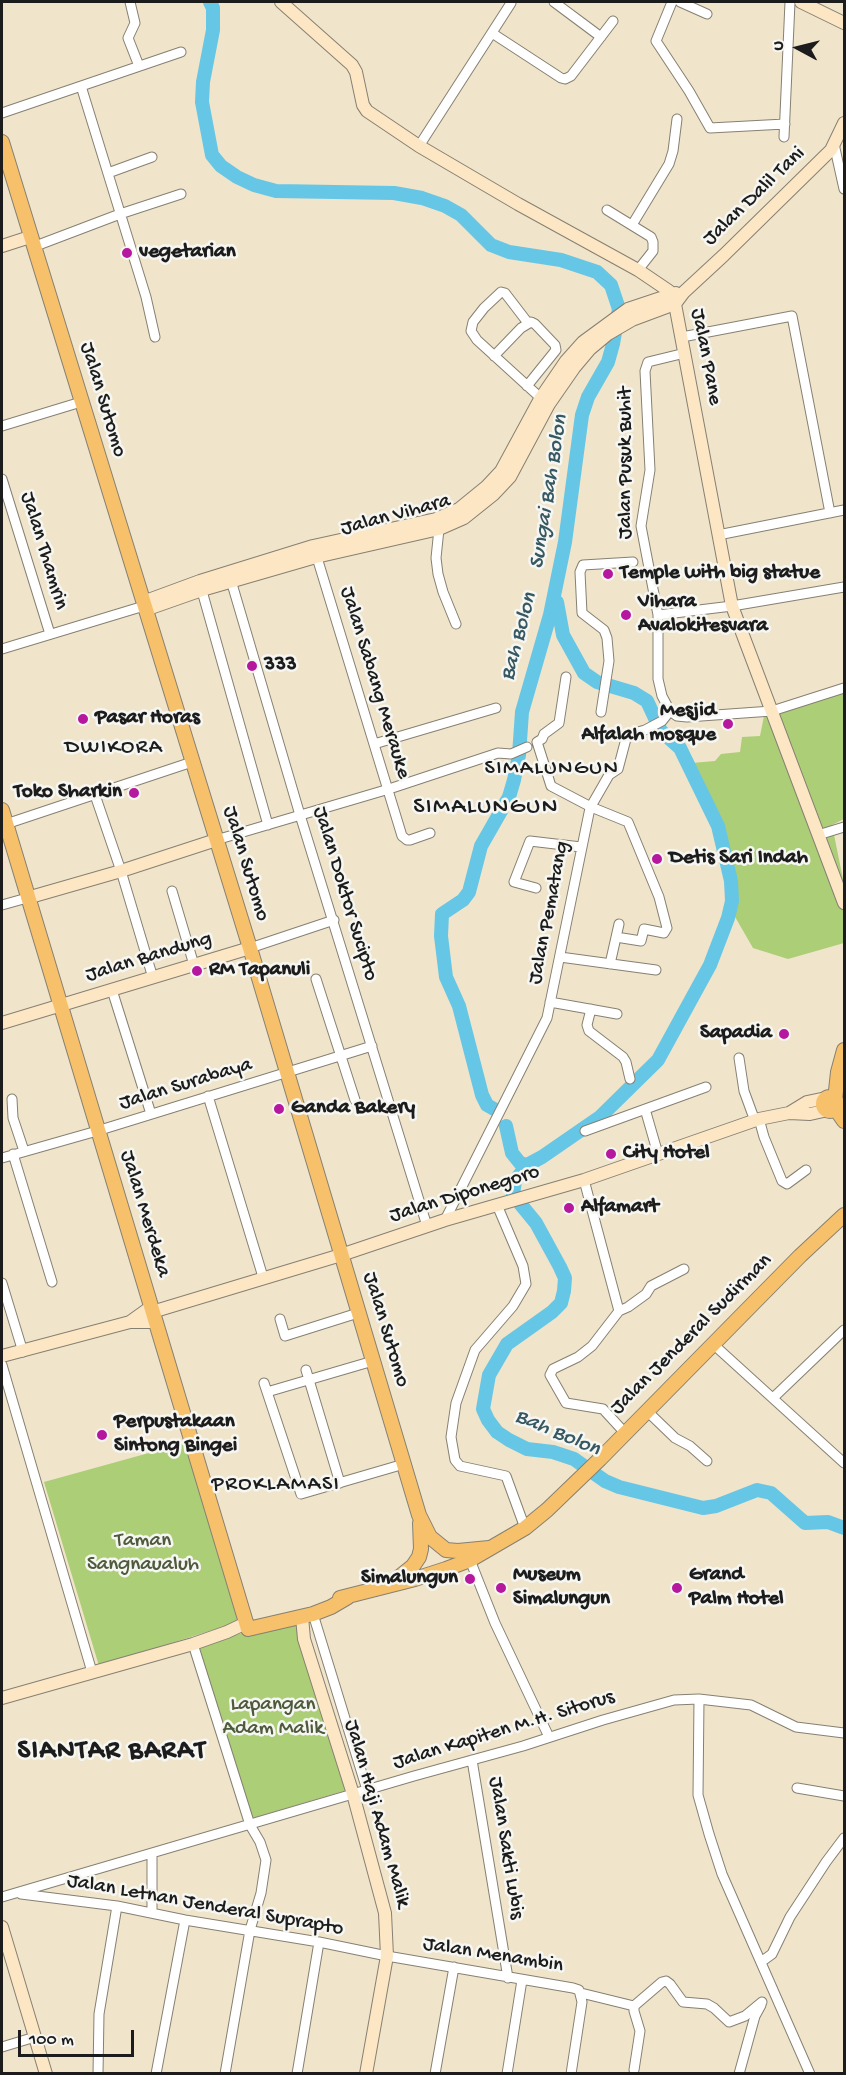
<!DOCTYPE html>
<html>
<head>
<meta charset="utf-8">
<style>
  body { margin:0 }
  #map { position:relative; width:846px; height:2075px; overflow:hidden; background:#f0e4ca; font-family:"Gochi Hand",sans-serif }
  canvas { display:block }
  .frame { position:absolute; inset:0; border:3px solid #1c1c1c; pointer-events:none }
  .north { position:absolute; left:768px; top:18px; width:60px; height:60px; -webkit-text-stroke:4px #f6f6f2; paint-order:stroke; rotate:277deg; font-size:16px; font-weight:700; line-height:24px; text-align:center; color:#1c1c1c }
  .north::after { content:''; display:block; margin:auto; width:21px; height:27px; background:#1c1c1c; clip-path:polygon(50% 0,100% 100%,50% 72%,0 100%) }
  .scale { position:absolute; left:18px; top:2030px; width:116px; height:27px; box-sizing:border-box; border:3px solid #1c1c1c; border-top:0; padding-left:8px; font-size:18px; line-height:21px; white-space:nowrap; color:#1c1c1c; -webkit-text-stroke:4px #f6f6f2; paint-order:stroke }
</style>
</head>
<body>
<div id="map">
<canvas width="846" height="2075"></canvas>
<div class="frame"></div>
<div class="north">U</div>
<div class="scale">100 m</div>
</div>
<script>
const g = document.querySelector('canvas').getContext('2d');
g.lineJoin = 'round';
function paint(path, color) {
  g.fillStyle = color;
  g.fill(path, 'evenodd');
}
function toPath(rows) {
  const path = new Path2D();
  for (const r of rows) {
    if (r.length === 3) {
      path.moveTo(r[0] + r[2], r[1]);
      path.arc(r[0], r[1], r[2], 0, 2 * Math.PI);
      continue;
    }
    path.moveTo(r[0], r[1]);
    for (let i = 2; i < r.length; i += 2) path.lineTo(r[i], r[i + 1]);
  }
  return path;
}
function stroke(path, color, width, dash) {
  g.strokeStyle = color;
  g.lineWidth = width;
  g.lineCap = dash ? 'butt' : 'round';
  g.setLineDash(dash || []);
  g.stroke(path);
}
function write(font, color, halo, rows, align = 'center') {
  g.font = font + ' "Gochi Hand",sans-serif';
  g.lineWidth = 5;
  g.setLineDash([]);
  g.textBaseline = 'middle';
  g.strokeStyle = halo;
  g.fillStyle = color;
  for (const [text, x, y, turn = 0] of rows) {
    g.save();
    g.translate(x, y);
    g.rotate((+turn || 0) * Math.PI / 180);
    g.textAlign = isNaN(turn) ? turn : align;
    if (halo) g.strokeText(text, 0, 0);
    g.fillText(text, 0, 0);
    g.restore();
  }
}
paint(toPath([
  [844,692,844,819,832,825,844,884,844,943,788,959,753,948,734,915,735,878,722,829,692,763,715,761,721,754,740,752,742,737,760,736,764,716],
  [185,1443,241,1621,99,1666,44,1482],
  [296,1617,347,1790,250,1819,199,1646]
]), '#abce77');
stroke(toPath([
  [210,2,213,8,213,30,203,82,202,102,212,155,221,166,237,177,254,185,276,191,394,193,422,198,445,206,461,215,491,245,509,252,561,260,597,272,611,285,619,309,613,344,608,362,588,397,582,415,565,542,550,615,522,712,519,755,514,780,509,797,481,846,469,892,463,900,442,914,441,936,446,977,459,1006,482,1095,487,1105,494,1109],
  [557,602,563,635,584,673,597,682,634,693,647,701,661,731,680,748,718,826,731,881,732,901,728,918,710,965,658,1060,600,1117,542,1157,527,1165,515,1181,513,1195,536,1223,560,1267,565,1278,564,1291,561,1303,552,1312,507,1344,489,1375,483,1409,488,1420,497,1432,509,1440,527,1449,553,1452,574,1459,605,1481,619,1487,703,1508,716,1506,757,1490,771,1493,805,1523,828,1522,844,1528],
  [506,1126,512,1153,520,1163,527,1165,522,1172]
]), '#66c6e5', 14);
const street = toPath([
  [130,2,135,23,128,38,139,66],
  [554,2,601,37],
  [672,2,656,41,689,91,710,128,785,124],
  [680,2,707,14],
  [492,33,561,78,565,79,571,76,613,21],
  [81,86,146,297,155,337],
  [2,113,181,52],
  [784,137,790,2],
  [834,144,844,189],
  [419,146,511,3],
  [108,173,152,157],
  [607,210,651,237,653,242,653,251,638,270],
  [632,225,669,164,673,151,677,119],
  [33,247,120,214,181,194],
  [528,323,505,293,501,292,484,308,473,322,471,331,477,340,544,401],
  [682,337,792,316,830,513],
  [685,353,648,362,645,371,650,470,641,526,658,615,658,679,662,696,670,711,677,716,687,717,772,711,844,688],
  [494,356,521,328,531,322,535,324,555,345,556,350,527,386],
  [2,426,81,402],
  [2,479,50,634],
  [439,529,436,558,438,574,443,592,456,624],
  [718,535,844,510],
  [315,551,402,836,407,840,410,840,430,833],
  [230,577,300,815,427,1226],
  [200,584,268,825],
  [658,615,732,606,844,587],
  [2,649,144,606],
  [566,677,559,723,544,734,542,739,537,742,551,786,591,807,628,822,659,897,667,928,664,933,644,929,641,941,616,937],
  [601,712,609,661,607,638,604,630,582,613,580,572,583,565,633,562],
  [374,744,496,708],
  [95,795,121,871,153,978],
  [6,824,192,762],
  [818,835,844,827],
  [216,840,389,789,498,753,511,754,527,747],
  [536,888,514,882,530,841,581,847],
  [172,891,194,965],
  [2,905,27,898],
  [250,948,334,920],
  [560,957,656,970],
  [610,964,619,924],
  [316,979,355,1100],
  [112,990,151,1114],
  [550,1002,617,1014],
  [591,1009,587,1025,589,1031,623,1057,626,1062,630,1079],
  [739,1058,744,1091,755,1121],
  [208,1096,263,1277],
  [12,1099,13,1118,24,1151],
  [645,1109,658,1154],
  [759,1119,764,1137,782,1181,787,1184,806,1170],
  [585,1131,706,1087],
  [13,1154,52,1282],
  [2,1158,97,1131,372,1046],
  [584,1180,619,1311,592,1346,578,1357,553,1369,550,1375,566,1403,603,1409,625,1433],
  [497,1205,523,1266,526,1284,513,1306,475,1350,456,1403,451,1437,455,1460,460,1466,506,1476,525,1528],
  [445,1220,547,1018,590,808,609,775,618,769,627,735,645,730,662,721,670,711],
  [2,1283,23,1352],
  [619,1311,628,1307,646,1294,651,1286,684,1269],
  [280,1319,285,1336,358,1313],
  [713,1344,844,1463],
  [2,1365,92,1672],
  [306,1370,340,1483],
  [264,1383,301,1494,404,1464],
  [267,1392,373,1361],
  [773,1398,844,1330],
  [647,1411,675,1438,690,1446,707,1461],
  [470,1560,495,1623,549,1737],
  [313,1614,367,1790],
  [193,1644,250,1825,260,1842,266,1860,261,1893,250,1930,225,2074],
  [699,1699,698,1795,709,1834,722,1874,810,2074],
  [472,1760,508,1978],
  [797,1788,844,1796],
  [21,1894,117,1906,185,1920,319,1942,387,1956,573,1988,579,1990,582,2002,571,2074],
  [2,1897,414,1776,523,1746,603,1720,674,1700,699,1699,751,1705,796,1727,844,1733],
  [152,1913,152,1853],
  [761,1962,772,1954,790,1917,826,1862,844,1838],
  [581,1993,634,2006],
  [2,2047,35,2037],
  [634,2070,640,2031,634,2011,634,2006,662,1982,666,1981,670,1984,683,2002,707,2004,714,2008,729,2022,745,2016,762,2002],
  [98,2074,99,2014,117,1906],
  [156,2074,185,1920],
  [297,2074,319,1942],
  [435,2074,454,1967],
  [507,2074,522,1980],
  [739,2074,755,2016,761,2005]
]);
const secondary = toPath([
  [281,2,352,65,356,72,363,105,367,111,419,146,518,204,638,270,669,291,675,304,732,606,844,903],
  [801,2,844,23],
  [2,246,30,237],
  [143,602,200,581,313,546,436,519,459,509,486,487,501,471,540,399,566,361,583,342,628,309,676,293],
  [145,610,202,590,316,557,439,529,464,518,494,494,510,477,549,404,574,368,590,349,608,334,632,320,675,304,684,292,724,255,831,150,844,123],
  [27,898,121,871,216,840],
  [2,1023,250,948],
  [789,1113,810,1114,828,1110],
  [152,1312,341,1255,445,1220,584,1180,759,1119,789,1113,807,1102,826,1098],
  [130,1322,151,1307],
  [2,1356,130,1322,155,1322],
  [302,1617,304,1639,353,1794,385,1913,387,1956,366,2074],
  [2,1698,193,1644,227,1632,246,1623],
  [2,1927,46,2074]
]);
const primary = toPath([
  [2,142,250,948,419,1515,430,1537,446,1550,458,1551,489,1548],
  [2,810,248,1629,313,1614,331,1607,348,1597],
  [830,1104,7],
  [835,1100,838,1072,844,1050],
  [835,1108,844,1121],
  [393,1582,413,1566,419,1557,421,1549,420,1523],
  [340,1598,415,1579,446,1569,470,1560,525,1528,547,1510,600,1459,800,1256,844,1215]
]);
stroke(street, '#868073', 11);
stroke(secondary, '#868073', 14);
stroke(primary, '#868073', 16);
stroke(street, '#fff', 9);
stroke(secondary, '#fce6c4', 12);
stroke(primary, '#f7c06b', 14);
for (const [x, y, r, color] of [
  [127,253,6,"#b5179e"],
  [608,574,6,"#b5179e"],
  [626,615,6,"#b5179e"],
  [252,666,6,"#b5179e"],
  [83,719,6,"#b5179e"],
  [728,724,6,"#b5179e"],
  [134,793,6,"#b5179e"],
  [657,859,6,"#b5179e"],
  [197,971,6,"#b5179e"],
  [784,1034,6,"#b5179e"],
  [279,1109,6,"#b5179e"],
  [611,1154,6,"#b5179e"],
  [569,1208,6,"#b5179e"],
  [102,1435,6,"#b5179e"],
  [470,1579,6,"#b5179e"],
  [501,1588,6,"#b5179e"],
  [677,1588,6,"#b5179e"]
]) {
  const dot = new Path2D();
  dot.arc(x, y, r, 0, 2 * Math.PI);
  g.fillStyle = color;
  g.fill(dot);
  stroke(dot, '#f6f6f2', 2);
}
write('21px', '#1c1c1c', '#f6f6f2', [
  ["Jalan Dalil Tani",755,197,-44],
  ["Jalan Pane",705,357,79],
  ["Jalan Sutomo",102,400,73],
  ["Jalan Pusuk Buhit",627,463,-90],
  ["Jalan Vihara",396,516,-15],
  ["Jalan Thamrin",43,551,73],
  ["Jalan Sabang Merauke",374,683,73],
  ["Jalan Sutomo",245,864,73],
  ["Jalan Doktor Sucipto",344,894,73],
  ["Jalan Pematang",550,913,-79],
  ["Jalan Bandung",149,958,-17],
  ["Jalan Surabaya",186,1085,-17],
  ["Jalan Diponegoro",465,1195,-17],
  ["Jalan Merdeka",144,1214,73],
  ["Jalan Sutomo",385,1330,73],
  ["Jalan Jenderal Sudirman",692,1335,-45],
  ["Jalan Kapiten M.H. Sitorus",504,1731,-17],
  ["Jalan Haji Adam Malik",376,1814,74],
  ["Jalan Sakti Lubis",505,1848,81],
  ["Jalan Letnan Jenderal Suprapto",205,1906,10],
  ["Jalan Menambin",493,1956,9]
]);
write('bold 21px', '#1c1c1c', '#f6f6f2', [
  ["vegetarian",139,253],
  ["Temple with big statue",620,574],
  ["Vihara",638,603],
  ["Avalokitesvara",638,627],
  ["333",264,666],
  ["Mesjid",716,712,"right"],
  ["Alfalah mosque",716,736,"right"],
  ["Pasar Horas",95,719],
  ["Toko Sharkin",122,793,"right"],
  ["Detis Sari Indah",669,859],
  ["RM Tapanuli",209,971],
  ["Sapadia",772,1034,"right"],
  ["Ganda Bakery",291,1109],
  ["City Hotel",623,1154],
  ["Alfamart",581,1208],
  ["Perpustakaan",114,1423],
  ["Sintong Bingei",114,1447],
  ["Museum",513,1576],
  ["Simalungun",513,1600],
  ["Grand",689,1576],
  ["Palm Hotel",689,1600],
  ["Simalungun",458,1579,"right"]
], 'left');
write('21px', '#4e5a3c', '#f6f6f2', [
  ["Taman",143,1542],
  ["Sangnaualuh",143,1566],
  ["Lapangan",273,1706],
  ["Adam Malik",273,1730]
]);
write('italic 22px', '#365862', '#f6f6f2', [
  ["Sungai Bah Bolon",550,492,-81],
  ["Bah Bolon",520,637,-75],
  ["Bah Bolon",557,1434,23]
]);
g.letterSpacing = '1.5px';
write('22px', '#1c1c1c', '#f6f6f2', [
  ["DWIKORA",114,749],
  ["SIMALUNGUN",552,770],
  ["PROKLAMASI",276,1486]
]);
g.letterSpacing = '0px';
g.letterSpacing = '1.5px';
write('24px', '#1c1c1c', '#f6f6f2', [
  ["SIMALUNGUN",486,808]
]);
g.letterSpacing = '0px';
g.letterSpacing = '1.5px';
write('bold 27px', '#1c1c1c', '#f6f6f2', [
  ["SIANTAR BARAT",112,1753]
]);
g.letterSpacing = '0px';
</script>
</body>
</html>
